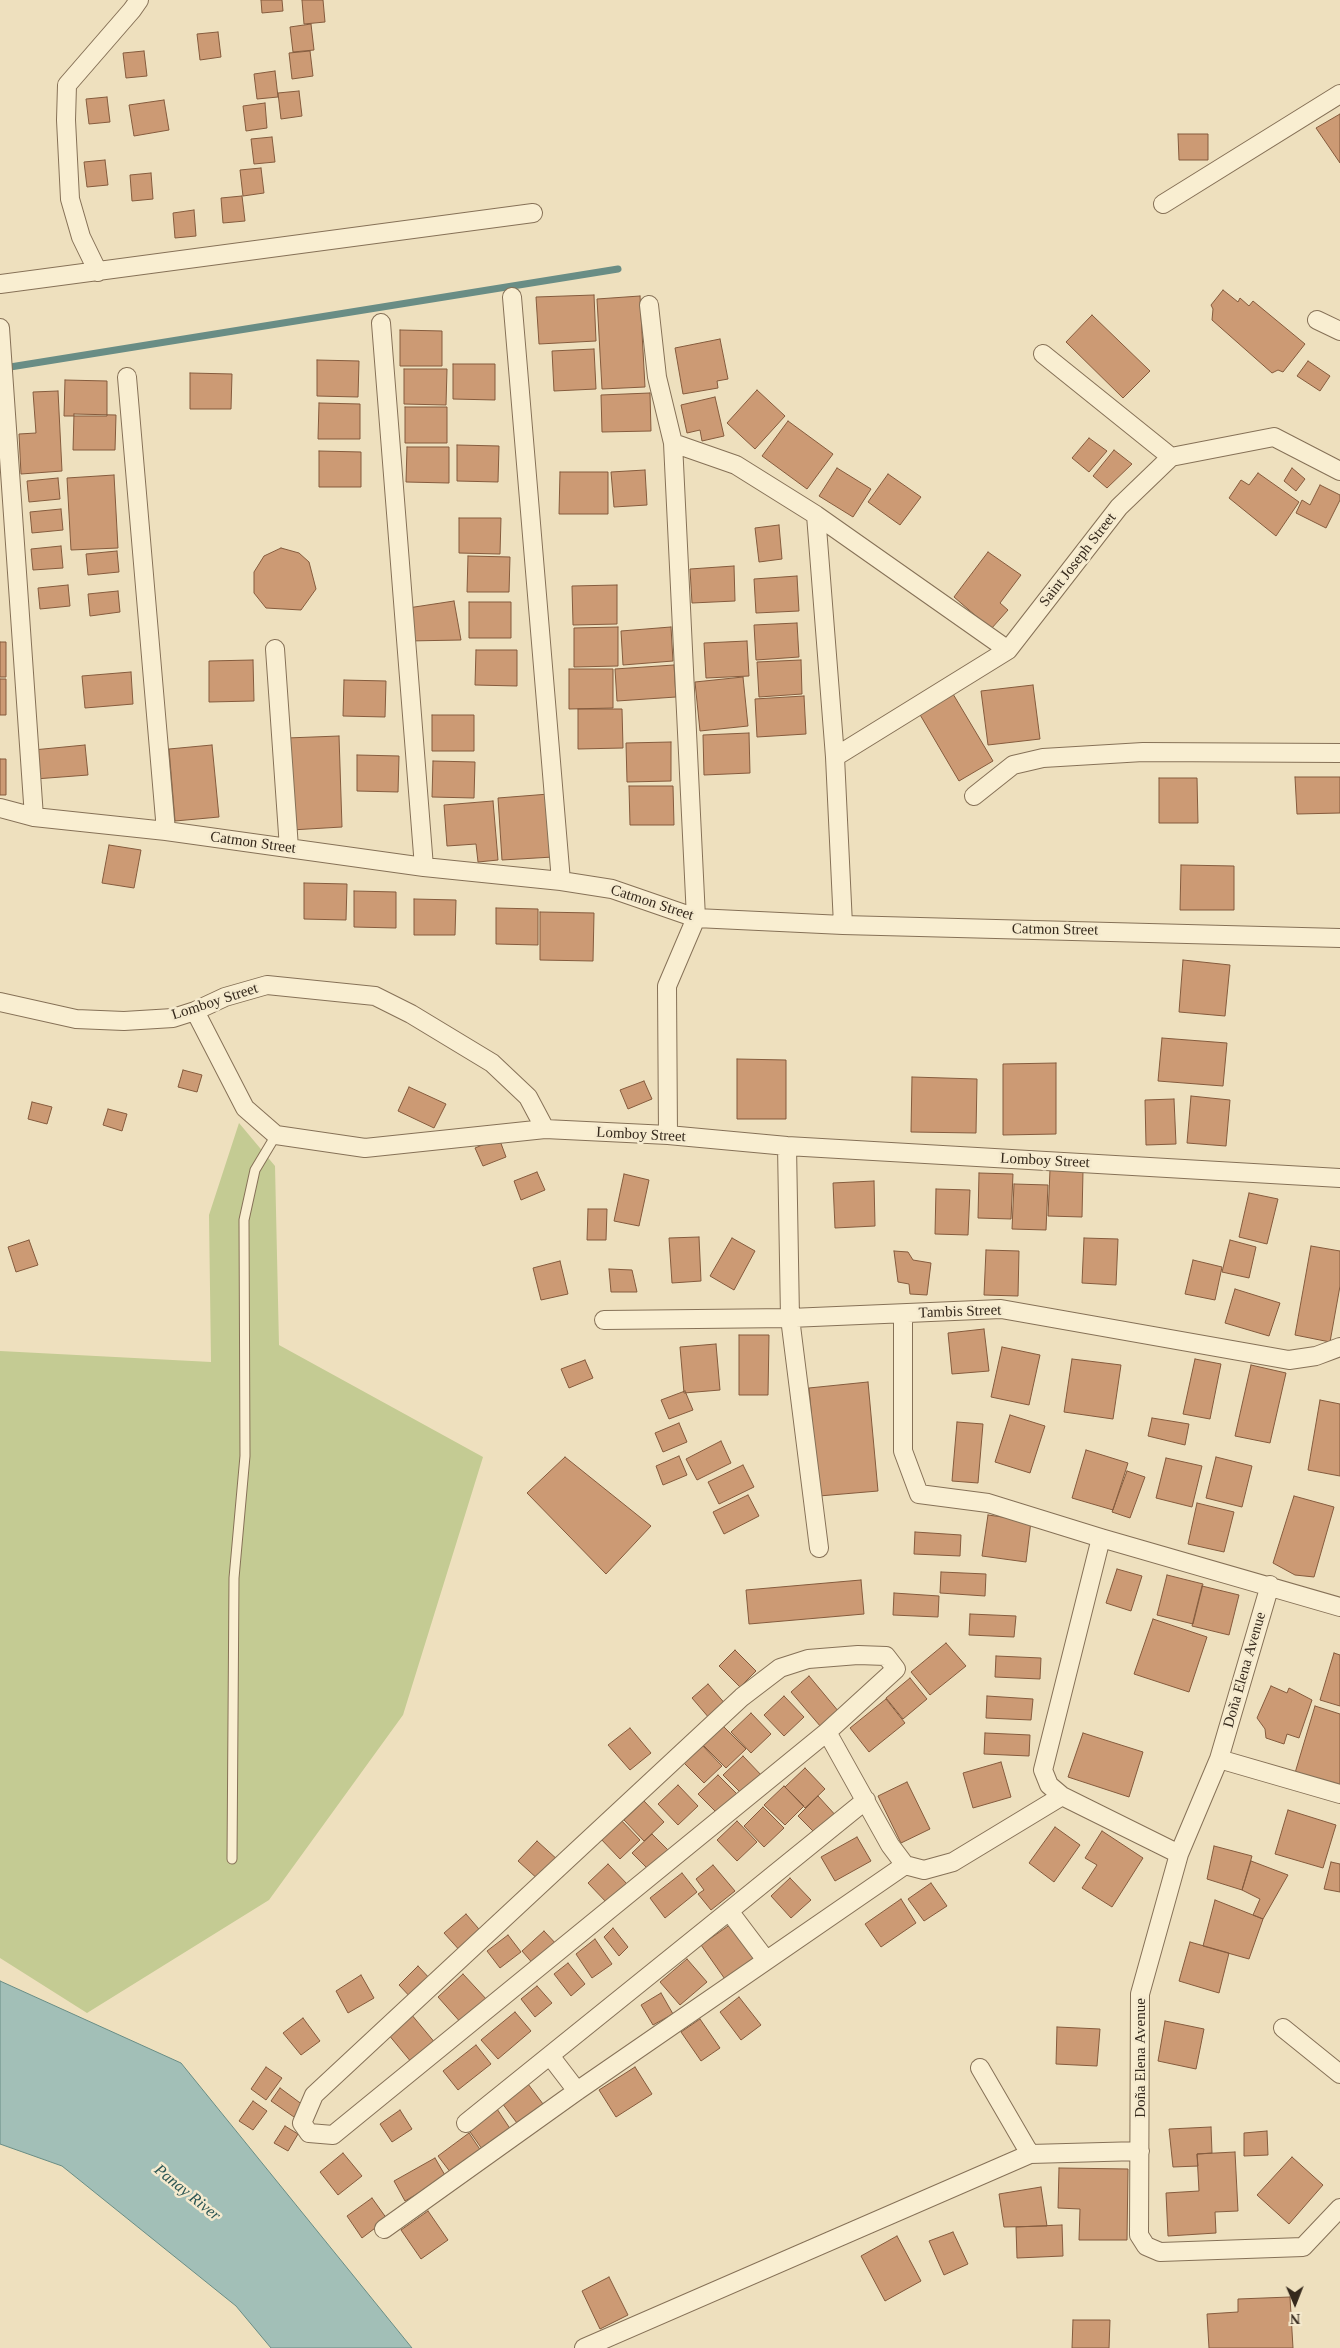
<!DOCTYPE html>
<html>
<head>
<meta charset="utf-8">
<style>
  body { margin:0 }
  #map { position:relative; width:1340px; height:2348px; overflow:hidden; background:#eee0be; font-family:"Times New Roman",serif }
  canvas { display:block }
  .north { position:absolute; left:1270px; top:2278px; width:50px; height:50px; -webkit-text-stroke:4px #f5eace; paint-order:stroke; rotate:179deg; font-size:14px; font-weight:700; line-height:20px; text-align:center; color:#35291c }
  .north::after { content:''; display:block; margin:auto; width:18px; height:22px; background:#35291c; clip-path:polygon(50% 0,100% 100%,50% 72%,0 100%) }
</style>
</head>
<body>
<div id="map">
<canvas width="1340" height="2348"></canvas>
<div class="north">N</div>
</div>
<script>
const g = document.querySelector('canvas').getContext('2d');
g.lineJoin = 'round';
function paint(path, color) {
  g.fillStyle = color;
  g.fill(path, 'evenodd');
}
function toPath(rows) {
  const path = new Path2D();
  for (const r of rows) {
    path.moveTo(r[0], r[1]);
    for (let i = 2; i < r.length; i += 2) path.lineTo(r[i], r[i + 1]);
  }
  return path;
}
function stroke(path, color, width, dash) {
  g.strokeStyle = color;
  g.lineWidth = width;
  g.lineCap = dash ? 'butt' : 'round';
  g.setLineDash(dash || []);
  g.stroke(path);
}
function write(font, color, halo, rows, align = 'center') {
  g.font = font + ' "Times New Roman",serif';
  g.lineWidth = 5;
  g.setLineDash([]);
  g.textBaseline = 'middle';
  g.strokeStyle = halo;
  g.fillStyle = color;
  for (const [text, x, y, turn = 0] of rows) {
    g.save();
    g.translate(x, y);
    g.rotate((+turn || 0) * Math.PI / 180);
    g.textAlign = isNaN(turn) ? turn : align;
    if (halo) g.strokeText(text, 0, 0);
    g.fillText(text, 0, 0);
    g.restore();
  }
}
paint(toPath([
  [239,1123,275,1166,279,1345,483,1457,403,1715,269,1900,87,2013,0,1958,0,1351,211,1362,209,1215]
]), '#c4cb93');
const water = toPath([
  [0,1981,181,2063,412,2348,271,2348,236,2306,62,2166,0,2144,0,1981]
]);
paint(water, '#a2bfb7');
stroke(water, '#698d85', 1);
stroke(toPath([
  [4,368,618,269]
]), '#698d85', 7);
const building = toPath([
  [261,0,282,0,283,11,262,13,261,0],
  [302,0,323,0,325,22,304,24,302,0],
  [311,24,314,50,293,52,290,27,311,24],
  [218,32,221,57,200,60,197,34,218,32],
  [144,51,147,76,126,78,123,53,144,51],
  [310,51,313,76,292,79,289,53,310,51],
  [275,71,278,97,257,99,254,74,275,71],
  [299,91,302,116,281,119,278,93,299,91],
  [107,97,110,122,89,124,86,99,107,97],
  [164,100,169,130,134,136,129,105,164,100],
  [265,103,267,128,246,131,243,106,265,103],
  [1340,114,1340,163,1316,128,1340,114],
  [1178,134,1208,134,1208,160,1179,160,1178,134],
  [272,137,275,162,254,164,251,139,272,137],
  [105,160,108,185,87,187,84,162,105,160],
  [261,168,264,193,243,196,240,170,261,168],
  [151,173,153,199,132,201,130,175,151,173],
  [242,196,245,221,223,223,221,198,242,196],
  [194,210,196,236,175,238,173,213,194,210],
  [1223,290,1238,302,1240,298,1249,306,1253,301,1305,344,1283,372,1278,370,1272,373,1212,320,1213,309,1211,305,1223,290],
  [594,295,596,341,539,344,536,297,594,295],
  [640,296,645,387,602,389,597,299,640,296],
  [1092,315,1150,371,1123,398,1066,342,1092,315],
  [400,330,442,331,442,366,400,366,400,330],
  [720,339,728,379,717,381,718,388,683,394,675,348,720,339],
  [594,349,596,389,554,391,552,351,594,349],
  [317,360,359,361,358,397,317,396,317,360],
  [1308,361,1330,376,1320,391,1297,376,1308,361],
  [453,364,495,364,495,400,453,399,453,364],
  [404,369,447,369,446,405,404,404,404,369],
  [190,373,232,374,231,409,190,409,190,373],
  [65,380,107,381,107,416,64,416,65,380],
  [757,390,785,416,755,449,727,423,757,390],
  [58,391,62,471,21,474,19,434,36,433,33,392,58,391],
  [650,393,651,431,602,432,601,395,650,393],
  [715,397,724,436,702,441,700,430,687,433,681,405,715,397],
  [319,403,360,404,360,439,318,439,319,403],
  [405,407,447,407,447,443,405,443,405,407],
  [74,414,116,415,115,450,73,450,74,414],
  [788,421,833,454,807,489,762,456,788,421],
  [1089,438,1107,451,1089,472,1072,458,1089,438],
  [457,445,499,446,498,482,457,481,457,445],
  [407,447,449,447,449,483,406,482,407,447],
  [1114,450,1132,464,1107,488,1093,476,1114,450],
  [319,451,361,452,361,487,319,487,319,451],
  [837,468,871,489,853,517,819,496,837,468],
  [1292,468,1305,479,1296,491,1284,481,1292,468],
  [645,470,647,505,614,507,611,472,645,470],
  [560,472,608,472,608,514,559,514,560,472],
  [1258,473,1299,502,1276,536,1229,498,1241,480,1249,485,1258,473],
  [888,474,921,497,900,525,868,502,888,474],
  [114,475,118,548,71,550,67,478,114,475],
  [58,478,60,499,29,502,27,481,58,478],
  [1320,485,1340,495,1340,500,1326,528,1296,513,1302,500,1310,505,1320,485],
  [61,509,63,530,32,533,30,512,61,509],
  [459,518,501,518,500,554,459,553,459,518],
  [779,525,782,559,759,562,755,528,779,525],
  [61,546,63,568,33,570,31,549,61,546],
  [281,548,299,553,309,562,316,589,301,610,266,608,254,593,254,572,264,556,281,548],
  [117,551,119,572,88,575,86,554,117,551],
  [988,552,1021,575,1000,603,1008,610,991,629,954,597,988,552],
  [468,556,510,557,509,592,467,592,468,556],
  [734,566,735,601,692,603,690,569,734,566],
  [797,576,799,611,756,613,754,579,797,576],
  [68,585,70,606,40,609,38,588,68,585],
  [617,585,617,624,573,625,572,586,617,585],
  [118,591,120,612,90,616,88,594,118,591],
  [454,601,461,640,408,641,408,608,454,601],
  [469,602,511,602,511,638,469,638,469,602],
  [797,623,799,657,756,660,754,625,797,623],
  [618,627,618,666,574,667,574,628,618,627],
  [671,627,673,661,623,665,621,631,671,627],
  [747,641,749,676,706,678,704,643,747,641],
  [0,642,6,642,6,677,0,677,0,642],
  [476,650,517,650,517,686,475,685,476,650],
  [253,660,254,701,209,702,209,661,253,660],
  [801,660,802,694,759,697,757,662,801,660],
  [674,665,676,697,617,701,615,669,674,665],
  [569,669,613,669,613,708,569,709,569,669],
  [131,672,133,704,85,708,82,676,131,672],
  [743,677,748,726,700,731,695,682,743,677],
  [0,679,6,679,6,715,0,715,0,679],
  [344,680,386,681,385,717,343,716,344,680],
  [1033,685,1040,739,988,745,981,691,1033,685],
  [953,694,993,761,959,781,919,713,953,694],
  [804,696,806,734,757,737,755,699,804,696],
  [578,709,622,709,623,748,578,749,578,709],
  [432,715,474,715,474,751,432,751,432,715],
  [749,733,750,773,704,775,703,735,749,733],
  [339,736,342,827,291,830,287,738,339,736],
  [671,742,671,781,627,782,626,743,671,742],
  [85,745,88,775,35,779,33,750,85,745],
  [212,745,219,817,175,821,169,749,212,745],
  [357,755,399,756,398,792,357,791,357,755],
  [0,759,6,759,6,795,0,795,0,759],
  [433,761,475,762,474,798,432,797,433,761],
  [1295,777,1340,777,1340,813,1297,814,1295,777],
  [1159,778,1197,778,1198,823,1159,823,1159,778],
  [629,786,673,786,674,825,630,825,629,786],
  [549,794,553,857,502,860,498,798,549,794],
  [493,801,498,860,478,862,476,844,447,846,444,805,493,801],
  [109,845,141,850,134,888,102,883,109,845],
  [1181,865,1234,866,1234,910,1180,910,1181,865],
  [304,883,347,884,346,920,304,919,304,883],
  [354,891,396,892,396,928,354,927,354,891],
  [414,899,456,900,455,935,414,935,414,899],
  [496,908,538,909,538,945,496,944,496,908],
  [540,912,594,913,593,961,540,960,540,912],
  [1183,960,1230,965,1225,1016,1179,1012,1183,960],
  [1162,1038,1227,1043,1223,1086,1158,1081,1162,1038],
  [737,1059,786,1060,786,1119,737,1119,737,1059],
  [1056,1063,1056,1134,1003,1135,1003,1064,1056,1063],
  [183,1070,202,1075,197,1092,178,1087,183,1070],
  [912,1077,977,1079,976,1133,911,1132,912,1077],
  [644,1081,652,1099,628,1109,620,1090,644,1081],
  [409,1087,446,1104,434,1128,398,1111,409,1087],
  [1191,1096,1230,1100,1226,1146,1187,1143,1191,1096],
  [1174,1099,1176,1144,1146,1145,1145,1100,1174,1099],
  [32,1102,52,1107,47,1124,28,1119,32,1102],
  [108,1109,127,1114,122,1131,103,1125,108,1109],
  [499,1138,506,1157,483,1166,475,1148,499,1138],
  [1050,1170,1083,1171,1082,1217,1048,1216,1050,1170],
  [537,1172,545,1190,521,1200,514,1181,537,1172],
  [979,1173,1013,1174,1011,1219,978,1218,979,1173],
  [624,1174,649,1180,639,1226,614,1221,624,1174],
  [874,1181,875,1226,835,1228,833,1183,874,1181],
  [1014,1184,1048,1185,1046,1230,1012,1229,1014,1184],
  [936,1189,970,1190,968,1235,935,1234,936,1189],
  [1249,1193,1278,1199,1267,1244,1239,1237,1249,1193],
  [588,1209,607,1209,606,1240,587,1240,588,1209],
  [699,1237,701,1281,672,1283,669,1238,699,1237],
  [732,1238,755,1251,734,1290,710,1276,732,1238],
  [1084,1238,1118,1239,1116,1285,1082,1283,1084,1238],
  [29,1240,38,1265,16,1272,8,1247,29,1240],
  [1230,1240,1256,1247,1249,1278,1222,1272,1230,1240],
  [1311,1246,1340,1251,1340,1286,1330,1342,1295,1335,1311,1246],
  [986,1250,1019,1251,1018,1296,984,1295,986,1250],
  [894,1251,908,1252,913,1260,931,1263,927,1295,910,1294,909,1284,898,1282,894,1251],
  [1193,1260,1222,1267,1215,1300,1185,1294,1193,1260],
  [560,1261,568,1294,541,1300,533,1268,560,1261],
  [609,1269,632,1270,637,1292,611,1292,609,1269],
  [1235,1289,1280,1303,1269,1336,1225,1323,1235,1289],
  [984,1329,989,1371,952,1374,948,1333,984,1329],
  [739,1335,769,1335,768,1395,739,1395,739,1335],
  [716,1344,720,1390,684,1393,680,1347,716,1344],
  [1002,1347,1040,1355,1029,1405,991,1397,1002,1347],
  [1072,1359,1121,1365,1113,1419,1064,1412,1072,1359],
  [1195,1359,1221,1364,1210,1419,1183,1414,1195,1359],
  [585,1360,593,1378,569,1388,561,1369,585,1360],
  [1251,1365,1286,1373,1270,1443,1235,1436,1251,1365],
  [868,1382,878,1491,819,1496,809,1388,868,1382],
  [685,1391,693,1410,669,1419,661,1400,685,1391],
  [1320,1400,1340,1404,1340,1476,1308,1470,1320,1400],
  [1010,1415,1045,1426,1030,1473,995,1462,1010,1415],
  [1152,1418,1189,1424,1185,1445,1148,1436,1152,1418],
  [957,1422,983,1424,978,1483,952,1481,957,1422],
  [679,1423,687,1442,663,1452,655,1433,679,1423],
  [721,1441,731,1463,697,1480,686,1459,721,1441],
  [1086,1450,1128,1463,1113,1510,1072,1498,1086,1450],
  [679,1456,687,1475,663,1485,656,1466,679,1456],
  [565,1457,651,1526,606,1574,527,1493,565,1457],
  [1216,1457,1252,1466,1242,1507,1206,1498,1216,1457],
  [1166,1458,1202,1466,1192,1507,1156,1498,1166,1458],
  [743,1465,754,1487,719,1504,708,1482,743,1465],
  [1127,1471,1145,1477,1130,1518,1112,1512,1127,1471],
  [748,1495,759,1516,724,1534,713,1512,748,1495],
  [1294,1496,1334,1507,1314,1577,1295,1575,1273,1563,1294,1496],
  [1197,1503,1234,1512,1224,1552,1188,1544,1197,1503],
  [988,1515,1031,1521,1026,1562,982,1556,988,1515],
  [915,1532,961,1535,960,1556,914,1554,915,1532],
  [1117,1569,1142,1576,1131,1611,1106,1603,1117,1569],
  [941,1572,986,1574,985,1596,940,1593,941,1572],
  [1167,1575,1203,1584,1193,1624,1157,1615,1167,1575],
  [861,1580,864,1614,749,1624,746,1590,861,1580],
  [1202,1586,1239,1595,1229,1635,1192,1626,1202,1586],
  [894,1593,939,1596,938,1617,893,1615,894,1593],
  [970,1614,1016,1616,1014,1637,969,1635,970,1614],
  [1153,1619,1207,1637,1189,1692,1134,1674,1153,1619],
  [946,1643,966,1666,930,1695,911,1672,946,1643],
  [735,1650,756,1671,740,1687,719,1666,735,1650],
  [1334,1653,1340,1655,1340,1706,1320,1700,1334,1653],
  [996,1656,1041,1658,1040,1679,995,1677,996,1656],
  [809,1676,839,1712,821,1727,791,1692,809,1676],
  [910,1678,927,1699,903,1719,886,1698,910,1678],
  [708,1684,727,1706,710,1719,692,1698,708,1684],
  [1271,1686,1287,1693,1289,1688,1312,1700,1299,1738,1287,1734,1284,1744,1266,1738,1265,1729,1257,1718,1271,1686],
  [784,1696,804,1717,784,1736,764,1715,784,1696],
  [987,1696,1033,1699,1031,1720,986,1718,987,1696],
  [886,1699,905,1723,869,1752,850,1728,886,1699],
  [1315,1706,1340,1714,1340,1786,1295,1773,1315,1706],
  [751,1713,771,1734,751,1753,731,1732,751,1713],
  [720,1723,746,1749,726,1768,700,1742,720,1723],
  [630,1728,651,1753,630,1770,608,1745,630,1728],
  [985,1733,1030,1735,1029,1756,984,1754,985,1733],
  [1083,1733,1143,1752,1129,1797,1068,1777,1083,1733],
  [702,1745,722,1766,704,1783,684,1763,702,1745],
  [743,1756,763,1777,744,1796,723,1775,743,1756],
  [1001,1762,1011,1797,973,1808,963,1773,1001,1762],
  [805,1768,825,1789,805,1808,785,1787,805,1768],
  [718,1775,738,1795,718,1814,698,1794,718,1775],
  [907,1782,930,1829,901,1843,878,1796,907,1782],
  [678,1785,698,1806,678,1825,658,1804,678,1785],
  [784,1786,804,1806,785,1825,764,1805,784,1786],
  [818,1796,838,1818,818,1836,798,1816,818,1796],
  [644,1801,664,1822,644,1841,624,1820,644,1801],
  [763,1807,784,1828,764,1847,744,1826,763,1807],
  [1288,1810,1336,1825,1323,1868,1275,1854,1288,1810],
  [620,1819,640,1840,620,1859,600,1838,620,1819],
  [737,1821,757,1842,737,1861,717,1840,737,1821],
  [1055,1827,1080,1845,1054,1882,1029,1863,1055,1827],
  [1102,1831,1143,1858,1112,1907,1082,1888,1097,1865,1085,1858,1102,1831],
  [652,1834,672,1854,652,1873,632,1853,652,1834],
  [857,1837,871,1861,835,1881,821,1857,857,1837],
  [537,1841,559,1861,540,1881,518,1861,537,1841],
  [1214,1846,1252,1856,1242,1890,1207,1879,1214,1846],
  [1251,1861,1288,1875,1263,1919,1253,1915,1260,1899,1242,1890,1251,1861],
  [1331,1862,1340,1864,1340,1892,1324,1889,1331,1862],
  [608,1864,628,1885,608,1904,588,1883,608,1864],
  [713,1865,735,1891,711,1910,698,1894,704,1890,696,1879,713,1865],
  [682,1873,697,1892,665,1918,650,1898,682,1873],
  [790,1878,811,1900,791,1918,771,1896,790,1878],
  [931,1883,947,1906,924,1921,908,1899,931,1883],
  [901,1899,916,1923,881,1947,865,1924,901,1899],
  [1215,1900,1263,1919,1249,1959,1203,1946,1215,1900],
  [466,1914,484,1935,462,1953,444,1933,466,1914],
  [731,1924,757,1961,727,1982,701,1945,731,1924],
  [613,1928,628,1947,619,1956,604,1937,613,1928],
  [544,1931,558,1946,535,1966,522,1951,544,1931],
  [508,1935,521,1952,500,1968,487,1951,508,1935],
  [595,1939,612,1964,592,1978,576,1954,595,1939],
  [1190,1942,1229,1953,1219,1993,1179,1981,1190,1942],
  [687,1959,707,1982,680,2005,660,1982,687,1959],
  [568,1963,585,1984,571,1996,554,1974,568,1963],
  [418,1966,433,1982,414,2001,399,1985,418,1966],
  [463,1974,488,2001,463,2025,438,1997,463,1974],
  [361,1975,374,1998,348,2013,336,1991,361,1975],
  [537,1986,552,2003,535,2017,521,1999,537,1986],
  [661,1993,673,2014,653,2025,641,2005,661,1993],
  [739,1997,761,2025,741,2040,720,2012,739,1997],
  [515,2012,531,2031,498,2059,481,2040,515,2012],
  [411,2014,436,2044,412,2063,388,2034,411,2014],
  [303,2018,320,2041,301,2055,283,2033,303,2018],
  [700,2019,720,2048,701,2061,681,2032,700,2019],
  [1165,2021,1204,2029,1196,2069,1158,2061,1165,2021],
  [1057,2027,1100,2029,1097,2066,1056,2064,1057,2027],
  [476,2045,491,2064,458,2090,443,2071,476,2045],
  [266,2067,282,2078,266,2100,251,2089,266,2067],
  [635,2067,652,2094,616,2117,599,2090,635,2067],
  [525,2080,543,2104,517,2123,499,2099,525,2080],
  [280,2088,303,2105,294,2117,271,2101,280,2088],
  [253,2101,267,2111,253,2130,239,2121,253,2101],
  [497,2109,511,2130,482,2149,468,2129,497,2109],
  [400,2110,412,2129,392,2142,380,2124,400,2110],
  [285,2126,298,2134,288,2151,274,2143,285,2126],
  [1211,2127,1212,2153,1197,2154,1198,2166,1173,2167,1169,2129,1211,2127],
  [1267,2131,1268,2155,1244,2156,1244,2133,1267,2131],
  [469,2133,481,2151,451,2173,438,2156,469,2133],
  [1235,2152,1238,2211,1215,2212,1216,2233,1168,2236,1166,2193,1199,2191,1197,2154,1235,2152],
  [343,2153,362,2176,338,2195,320,2172,343,2153],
  [1292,2157,1323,2185,1289,2224,1257,2195,1292,2157],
  [435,2158,446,2177,405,2201,394,2181,435,2158],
  [1059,2168,1128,2169,1127,2240,1079,2240,1080,2209,1058,2208,1059,2168],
  [1041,2187,1047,2226,1004,2227,999,2194,1041,2187],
  [372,2198,387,2219,362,2238,347,2216,372,2198],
  [428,2211,448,2240,421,2259,401,2230,428,2211],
  [1062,2225,1063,2256,1017,2258,1016,2227,1062,2225],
  [953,2232,968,2264,944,2275,929,2241,953,2232],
  [897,2236,921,2281,885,2301,861,2256,897,2236],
  [609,2277,628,2315,600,2329,582,2291,609,2277],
  [1290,2297,1293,2348,1209,2348,1207,2314,1238,2312,1238,2299,1290,2297],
  [1073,2320,1110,2320,1109,2348,1072,2348,1073,2320]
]);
paint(building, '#cc9a74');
stroke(building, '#855b3d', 1);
const lane = toPath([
  [232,1859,234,1578,245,1456,244,1220,255,1170,276,1135]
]);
const street = toPath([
  [1163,204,1340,94],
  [98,272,81,237,70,199,66,120,67,85,132,10,139,0],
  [0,284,533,213],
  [512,297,561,881],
  [649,305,657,377,673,443,696,918,667,986,668,1135],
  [1317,320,1340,331],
  [381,323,424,867],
  [0,328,34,817],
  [1043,354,1171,457],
  [127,377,166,831],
  [673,443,736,465,816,515,1008,650],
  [816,515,835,757,843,925],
  [275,649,289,848],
  [835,757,1008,650,1119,507,1171,457,1274,437,1340,471],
  [974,796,1013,765,1043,758,1143,752,1340,753],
  [0,808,34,817,166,831,424,867,561,881,612,889,696,918,843,925,1340,938],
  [0,1002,76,1019,124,1021,173,1018,195,1011,225,997,267,985,375,996,411,1014,492,1063,528,1097,545,1129],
  [195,1011,245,1108,276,1135,365,1148,545,1129,668,1135,787,1146,1340,1178],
  [787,1146,790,1318,819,1548],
  [903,1315,903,1451,919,1494,988,1503,1101,1538,1340,1607],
  [604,1320,790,1318,1001,1309,1289,1360,1316,1356,1340,1347],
  [1101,1538,1043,1770,1049,1785,1062,1796,1179,1854],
  [1270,1585,1219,1759,1179,1854,1140,1994,1139,2235,1146,2246,1160,2252,1303,2247,1340,2208],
  [858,1655,886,1656,896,1669,827,1732,333,2135,309,2133,302,2123,314,2095,742,1697,780,1668,808,1659,858,1655],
  [827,1732,890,1845,905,1865,924,1870,953,1862,1062,1796],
  [1219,1759,1340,1794],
  [729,1911,866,1800],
  [1283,2028,1340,2074],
  [551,2057,577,2091],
  [980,2068,1030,2154],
  [466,2123,729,1911,766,1960],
  [384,2229,577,2091,905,1865],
  [584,2348,1030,2154,1140,2151]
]);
stroke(lane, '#867157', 11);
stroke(street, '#867157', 20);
stroke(lane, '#f9eed1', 9);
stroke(street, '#f9eed1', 18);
write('15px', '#35291c', '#f5eace', [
  ["Saint Joseph Street",1078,560,-52],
  ["Catmon Street",253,843,8],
  ["Catmon Street",652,903,18],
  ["Catmon Street",1055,930,1],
  ["Lomboy Street",215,1002,-18],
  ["Lomboy Street",641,1135,3],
  ["Lomboy Street",1045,1161,3],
  ["Tambis Street",960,1312,-2],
  ["Doña Elena Avenue",1245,1670,-74],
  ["Doña Elena Avenue",1141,2058,-90]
]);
write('italic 16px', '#2b5553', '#f5eace', [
  ["Panay River",187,2193,39]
]);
</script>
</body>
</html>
